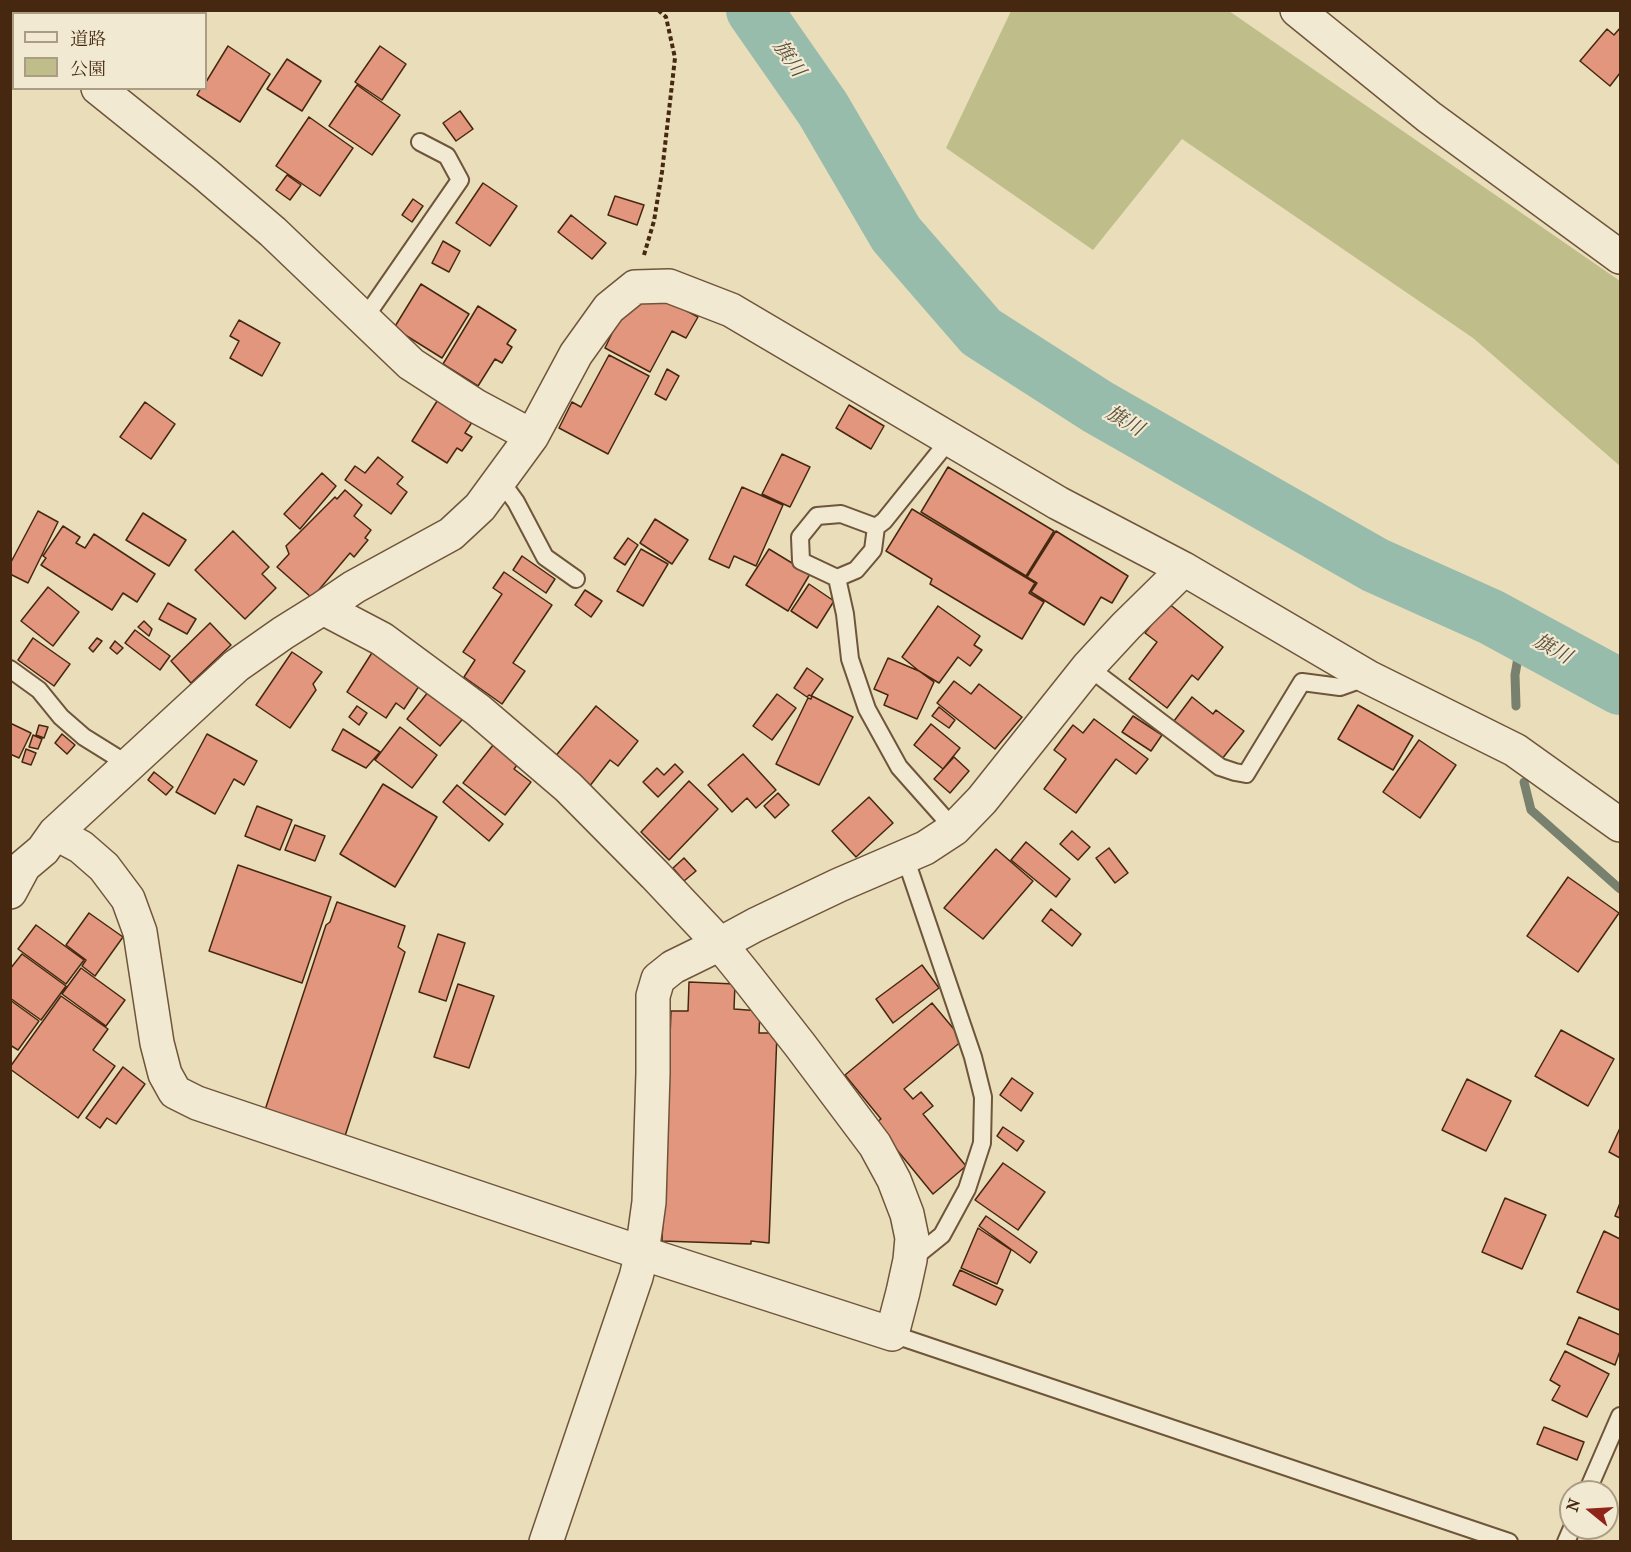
<!DOCTYPE html>
<html>
<head>
<meta charset="utf-8">
<style>
  body { margin:0 }
  #map { position:relative; width:1631px; height:1552px; overflow:hidden; background:#eaddba; font-family:"IM FELL French Canon","Noto Serif JP",serif }
  canvas { display:block }
  .frame { position:absolute; inset:0; border:12px solid #462810; pointer-events:none }
  .legend { position:absolute; left:12px; top:12px; width:195px; height:78px; box-sizing:border-box; background:#f1e9d2; border:2px solid #ad9c84; margin:0; padding:8px 10px; list-style:none; font-size:18px; color:#462810 }
  .legend li { display:flex; align-items:center; gap:12px; height:30px }
  .legend b { width:30px; border:2px solid #ad9c84 }
  .north { position:absolute; left:1559px; top:1480px; width:60px; height:60px; box-sizing:border-box; background:#f1e9d2; border:2px solid #ad9c84; border-radius:50%; rotate:288deg; font-size:16px; font-weight:700; line-height:24px; text-align:center; color:#462810 }
  .north::after { content:''; display:block; margin:auto; width:21px; height:27px; background:#8f2418; clip-path:polygon(50% 0,100% 100%,50% 72%,0 100%) }
</style>
</head>
<body>
<div id="map">
<canvas width="1631" height="1552"></canvas>
<div class="frame"></div>
<ul class="legend">
<li><b style="height:8px;background:#f1e9d2"></b>道路</li>
<li><b style="height:16px;background:#bfbe8a"></b>公園</li>
</ul>
<div class="north">N</div>
</div>
<script>
const g = document.querySelector('canvas').getContext('2d');
g.lineJoin = 'round';
function paint(path, color) {
  g.fillStyle = color;
  g.fill(path, 'evenodd');
}
function toPath(rows) {
  const path = new Path2D();
  for (const r of rows) {
    path.moveTo(r[0], r[1]);
    for (let i = 2; i < r.length; i += 2) path.lineTo(r[i], r[i + 1]);
  }
  return path;
}
function stroke(path, color, width, dash) {
  g.strokeStyle = color;
  g.lineWidth = width;
  g.lineCap = dash ? 'butt' : 'round';
  g.setLineDash(dash || []);
  g.stroke(path);
}
function write(font, color, halo, rows, align = 'center') {
  g.font = font + ' "IM FELL French Canon","Noto Serif JP",serif';
  g.lineWidth = 4.5;
  g.setLineDash([]);
  g.textBaseline = 'middle';
  g.strokeStyle = halo;
  g.fillStyle = color;
  for (const [text, x, y, turn = 0] of rows) {
    g.save();
    g.translate(x, y);
    g.rotate((+turn || 0) * Math.PI / 180);
    g.textAlign = isNaN(turn) ? turn : align;
    if (halo) g.strokeText(text, 0, 0);
    g.fillText(text, 0, 0);
    g.restore();
  }
}
paint(toPath([
  [1011,11,1229,11,1620,281,1620,466,1473,338,1182,139,1093,250,946,148]
]), '#bfbe8a');
stroke(toPath([
  [1516,706,1515,675,1522,634],
  [1524,782,1531,810,1620,889]
]), '#77816e', 9);
stroke(toPath([
  [754,10,823,109,896,234,981,332,1098,407,1375,565,1491,617,1620,687]
]), '#98bcac', 56);
const building = toPath([
  [1620,28,1620,73,1610,86,1580,61,1607,29,1614,35,1620,28],
  [228,46,270,74,240,122,197,95,201,88,206,88,206,82,228,46],
  [380,46,406,64,382,100,355,82,380,46],
  [287,59,321,81,302,111,267,89,287,59],
  [357,85,400,115,372,155,329,126,357,85],
  [460,111,473,129,456,141,443,123,460,111],
  [309,117,353,148,320,196,276,166,309,117],
  [287,175,301,185,290,200,276,190,287,175],
  [483,183,517,206,490,246,456,223,483,183],
  [615,196,644,205,637,225,608,215,615,196],
  [413,199,423,206,412,222,402,215,413,199],
  [571,215,606,243,592,259,558,232,571,215],
  [443,241,460,251,449,272,432,263,443,241],
  [421,284,469,314,442,358,394,328,421,284],
  [659,296,698,317,686,338,672,331,650,372,605,348,615,327,627,312,651,297,659,296],
  [478,306,516,330,507,344,512,347,502,363,495,359,478,386,443,364,478,306],
  [239,320,280,343,262,376,230,358,239,341,230,336,239,320],
  [609,355,649,376,608,454,559,428,572,402,581,407,609,355],
  [667,369,679,376,666,400,655,394,667,369],
  [439,398,474,419,465,433,472,437,462,451,457,448,447,463,412,441,439,398],
  [145,402,175,424,151,459,120,437,145,402],
  [849,405,884,426,871,449,836,428,849,405],
  [782,454,810,467,790,507,762,494,782,454],
  [378,457,403,477,397,484,407,492,391,514,345,480,355,466,365,473,378,457],
  [948,467,1054,531,1026,576,921,512,948,467],
  [322,473,336,486,300,529,284,514,322,473],
  [742,487,783,505,756,566,734,556,729,568,709,559,742,487],
  [345,490,362,505,354,516,371,530,365,538,368,540,354,557,350,553,312,598,277,567,289,554,286,546,335,497,337,499,345,490],
  [912,509,1035,583,1029,593,1044,602,1022,639,930,584,932,579,886,551,912,509],
  [38,511,58,522,28,583,10,574,10,564,38,511],
  [143,513,186,540,169,566,126,540,143,513],
  [655,519,688,540,672,564,640,543,655,519],
  [63,526,80,537,76,543,85,548,94,534,155,574,137,602,123,593,112,610,41,565,46,558,43,556,63,526],
  [233,531,269,567,262,574,276,588,245,619,195,570,233,531],
  [1056,531,1128,576,1112,603,1101,597,1084,625,1031,592,1037,583,1027,577,1056,531],
  [628,538,638,545,625,565,614,558,628,538],
  [641,549,668,564,643,606,617,591,641,549],
  [769,549,810,574,788,611,746,585,769,549],
  [522,556,555,579,546,593,513,570,522,556],
  [504,572,552,605,513,663,525,671,502,704,464,677,475,660,463,652,502,594,493,588,504,572],
  [809,584,834,601,817,628,791,611,809,584],
  [48,587,79,612,53,646,21,621,48,587],
  [585,590,602,601,591,617,575,605,585,590],
  [168,603,196,619,187,634,159,619,168,603],
  [1168,603,1223,647,1198,680,1192,675,1167,708,1129,679,1157,642,1145,633,1168,603],
  [938,606,980,636,974,645,982,650,970,666,958,657,939,683,919,671,902,657,938,606],
  [144,621,152,629,149,636,138,627,144,621],
  [210,623,231,645,191,683,171,661,210,623],
  [135,630,170,656,160,670,125,643,135,630],
  [33,638,70,664,54,686,18,660,33,638],
  [97,638,102,641,93,652,89,648,97,638],
  [115,641,123,648,117,654,110,648,115,641],
  [375,648,423,680,404,709,396,703,386,718,347,692,375,648],
  [292,652,322,672,313,684,316,690,290,728,256,705,292,652],
  [888,658,919,671,934,682,917,719,884,705,888,695,874,689,888,658],
  [807,668,823,679,811,696,809,695,807,697,794,688,807,668],
  [954,681,971,694,979,684,1022,717,995,749,937,703,954,681],
  [432,687,466,715,440,746,407,719,432,687],
  [777,694,796,708,772,740,753,726,777,694],
  [812,696,853,717,819,785,776,764,808,698,811,699,812,696],
  [1192,697,1213,714,1216,710,1244,731,1222,759,1174,721,1192,697],
  [1358,705,1413,736,1393,770,1338,739,1358,705],
  [357,706,367,713,359,725,349,717,357,706],
  [596,706,638,741,618,766,610,760,589,787,554,758,596,706],
  [939,707,955,720,949,728,932,716,939,707],
  [1133,716,1162,735,1151,751,1122,732,1133,716],
  [1094,719,1148,759,1136,774,1116,759,1076,813,1044,789,1066,759,1054,750,1073,725,1083,733,1094,719],
  [10,723,31,733,19,758,10,754,10,723],
  [931,724,960,748,943,769,914,745,931,724],
  [39,725,48,727,44,738,36,735,39,725],
  [400,727,437,755,412,788,375,760,400,727],
  [343,729,380,752,366,768,332,750,343,729],
  [62,734,75,745,67,754,55,743,62,734],
  [207,734,257,761,244,785,234,779,215,814,176,792,207,734],
  [33,735,42,739,38,749,29,747,33,735],
  [497,740,522,759,514,769,531,782,505,815,463,783,497,740],
  [1419,740,1456,765,1420,818,1383,792,1419,740],
  [26,749,36,753,31,765,22,762,26,749],
  [743,754,776,790,756,808,747,798,732,812,708,785,743,754],
  [954,757,969,771,950,793,934,779,954,757],
  [675,764,683,772,658,797,643,782,657,768,664,775,675,764],
  [154,772,173,787,166,795,148,780,154,772],
  [689,781,718,809,669,860,641,832,689,781],
  [383,784,437,817,395,887,340,854,383,784],
  [457,785,503,824,489,841,443,802,457,785],
  [778,793,789,805,775,818,764,806,778,793],
  [869,797,893,823,856,857,832,831,869,797],
  [257,806,292,820,280,850,245,836,257,806],
  [295,825,325,836,315,861,285,850,295,825],
  [1072,831,1090,847,1078,860,1060,844,1072,831],
  [1026,842,1070,879,1056,897,1011,860,1026,842],
  [1109,848,1128,873,1115,883,1096,858,1109,848],
  [996,849,1033,881,983,939,944,908,996,849],
  [684,858,696,871,684,881,673,868,684,858],
  [238,865,331,897,302,983,209,951,238,865],
  [1568,877,1619,913,1578,972,1527,936,1568,877],
  [337,902,405,926,398,947,405,952,345,1136,265,1110,326,925,330,922,337,902],
  [1051,909,1081,934,1072,946,1042,921,1051,909],
  [89,913,123,937,95,976,82,966,86,960,66,945,89,913],
  [36,925,84,960,66,984,18,949,36,925],
  [438,934,465,943,446,1001,419,992,438,934],
  [22,954,66,986,41,1020,10,998,10,969,22,954],
  [922,965,939,988,893,1023,876,999,922,965],
  [81,968,125,1000,106,1026,62,994,81,968],
  [689,982,735,984,734,1009,760,1011,759,1033,777,1033,769,1243,751,1241,751,1244,662,1241,671,1011,688,1011,689,982],
  [458,984,494,996,469,1068,434,1057,458,984],
  [61,996,108,1029,93,1050,115,1066,78,1118,10,1069,10,1067,61,996],
  [10,1000,39,1021,18,1050,10,1045,10,1000],
  [932,1003,963,1040,904,1089,913,1099,921,1092,933,1106,923,1114,966,1166,933,1194,875,1123,881,1119,845,1075,932,1003],
  [1561,1030,1614,1059,1588,1106,1535,1076,1561,1030],
  [123,1067,145,1084,116,1124,107,1118,100,1128,86,1118,123,1067],
  [1012,1078,1033,1093,1021,1111,1000,1095,1012,1078],
  [1467,1079,1511,1101,1486,1151,1442,1130,1467,1079],
  [1003,1127,1024,1141,1017,1151,997,1136,1003,1127],
  [1620,1128,1620,1158,1609,1152,1620,1128],
  [1003,1163,1045,1192,1018,1230,975,1200,1003,1163],
  [1505,1198,1546,1215,1522,1269,1482,1252,1505,1198],
  [1620,1203,1620,1218,1615,1216,1620,1203],
  [986,1216,1037,1252,1030,1263,979,1226,986,1216],
  [978,1228,1011,1250,997,1284,961,1268,978,1228],
  [1604,1231,1620,1239,1620,1307,1619,1310,1577,1292,1604,1231],
  [960,1270,1003,1290,996,1305,953,1285,960,1270],
  [1579,1317,1620,1335,1620,1351,1615,1365,1567,1344,1579,1317],
  [1565,1351,1609,1374,1587,1417,1552,1400,1560,1386,1550,1380,1565,1351],
  [1544,1427,1584,1442,1577,1460,1537,1444,1544,1427]
]);
paint(building, '#e2967d');
stroke(building, '#462810', 1.5);
const service = toPath([
  [364,319,460,180,447,156,420,142],
  [500,480,516,502,545,557,576,579],
  [876,527,873,550,856,570,837,578,801,561,800,537,817,516,841,514,876,527,884,521,950,439],
  [837,578,845,614,850,659,867,709,899,767,954,829],
  [1088,667,1220,767,1235,772,1246,774,1302,682,1340,687,1368,677],
  [10,669,39,690,61,717,84,737,129,765],
  [905,857,973,1057,983,1097,982,1143,967,1189,942,1235,911,1260],
  [892,1334,1509,1542],
  [1587,1492,1620,1416],
  [1566,1542,1572,1528]
]);
const minor = toPath([
  [1297,10,1429,117,1620,257],
  [10,25,14,27],
  [98,88,205,174,273,232,411,364,476,406,532,436],
  [55,833,81,847,104,867,128,899,140,932,157,1043,165,1074,175,1092,197,1103,642,1253,892,1334,903,1292,910,1260,912,1238,907,1214,894,1180,875,1145,800,1045,746,976,720,944,655,875,568,787,478,710,382,639,323,608],
  [10,892,24,866,43,850,55,833,236,666,283,633,323,608,354,587,451,534,480,507,532,436,576,354,609,308,635,287,669,286,731,310,1058,503,1184,569,1368,677,1515,750,1620,825],
  [546,1542,636,1277,642,1253,649,1202,653,1073,653,996,658,979,673,967,720,944,755,925,839,885,925,848,954,829,982,800,1088,667,1126,626,1184,569]
]);
stroke(service, '#6f553a', 20);
stroke(minor, '#6f553a', 36);
stroke(toPath([
  [644,255,654,221,662,172,675,58,666,17,658,10]
]), '#462810', 4, [4.5, 3]);
stroke(service, '#f1e9d2', 16);
stroke(minor, '#f1e9d2', 33);
write('italic 20px', '#5a4d37', '#f1e9d2', [
  ["旗川",788,59,55],
  ["旗川",1124,422,30],
  ["旗川",1552,650,29]
]);
</script>
</body>
</html>
